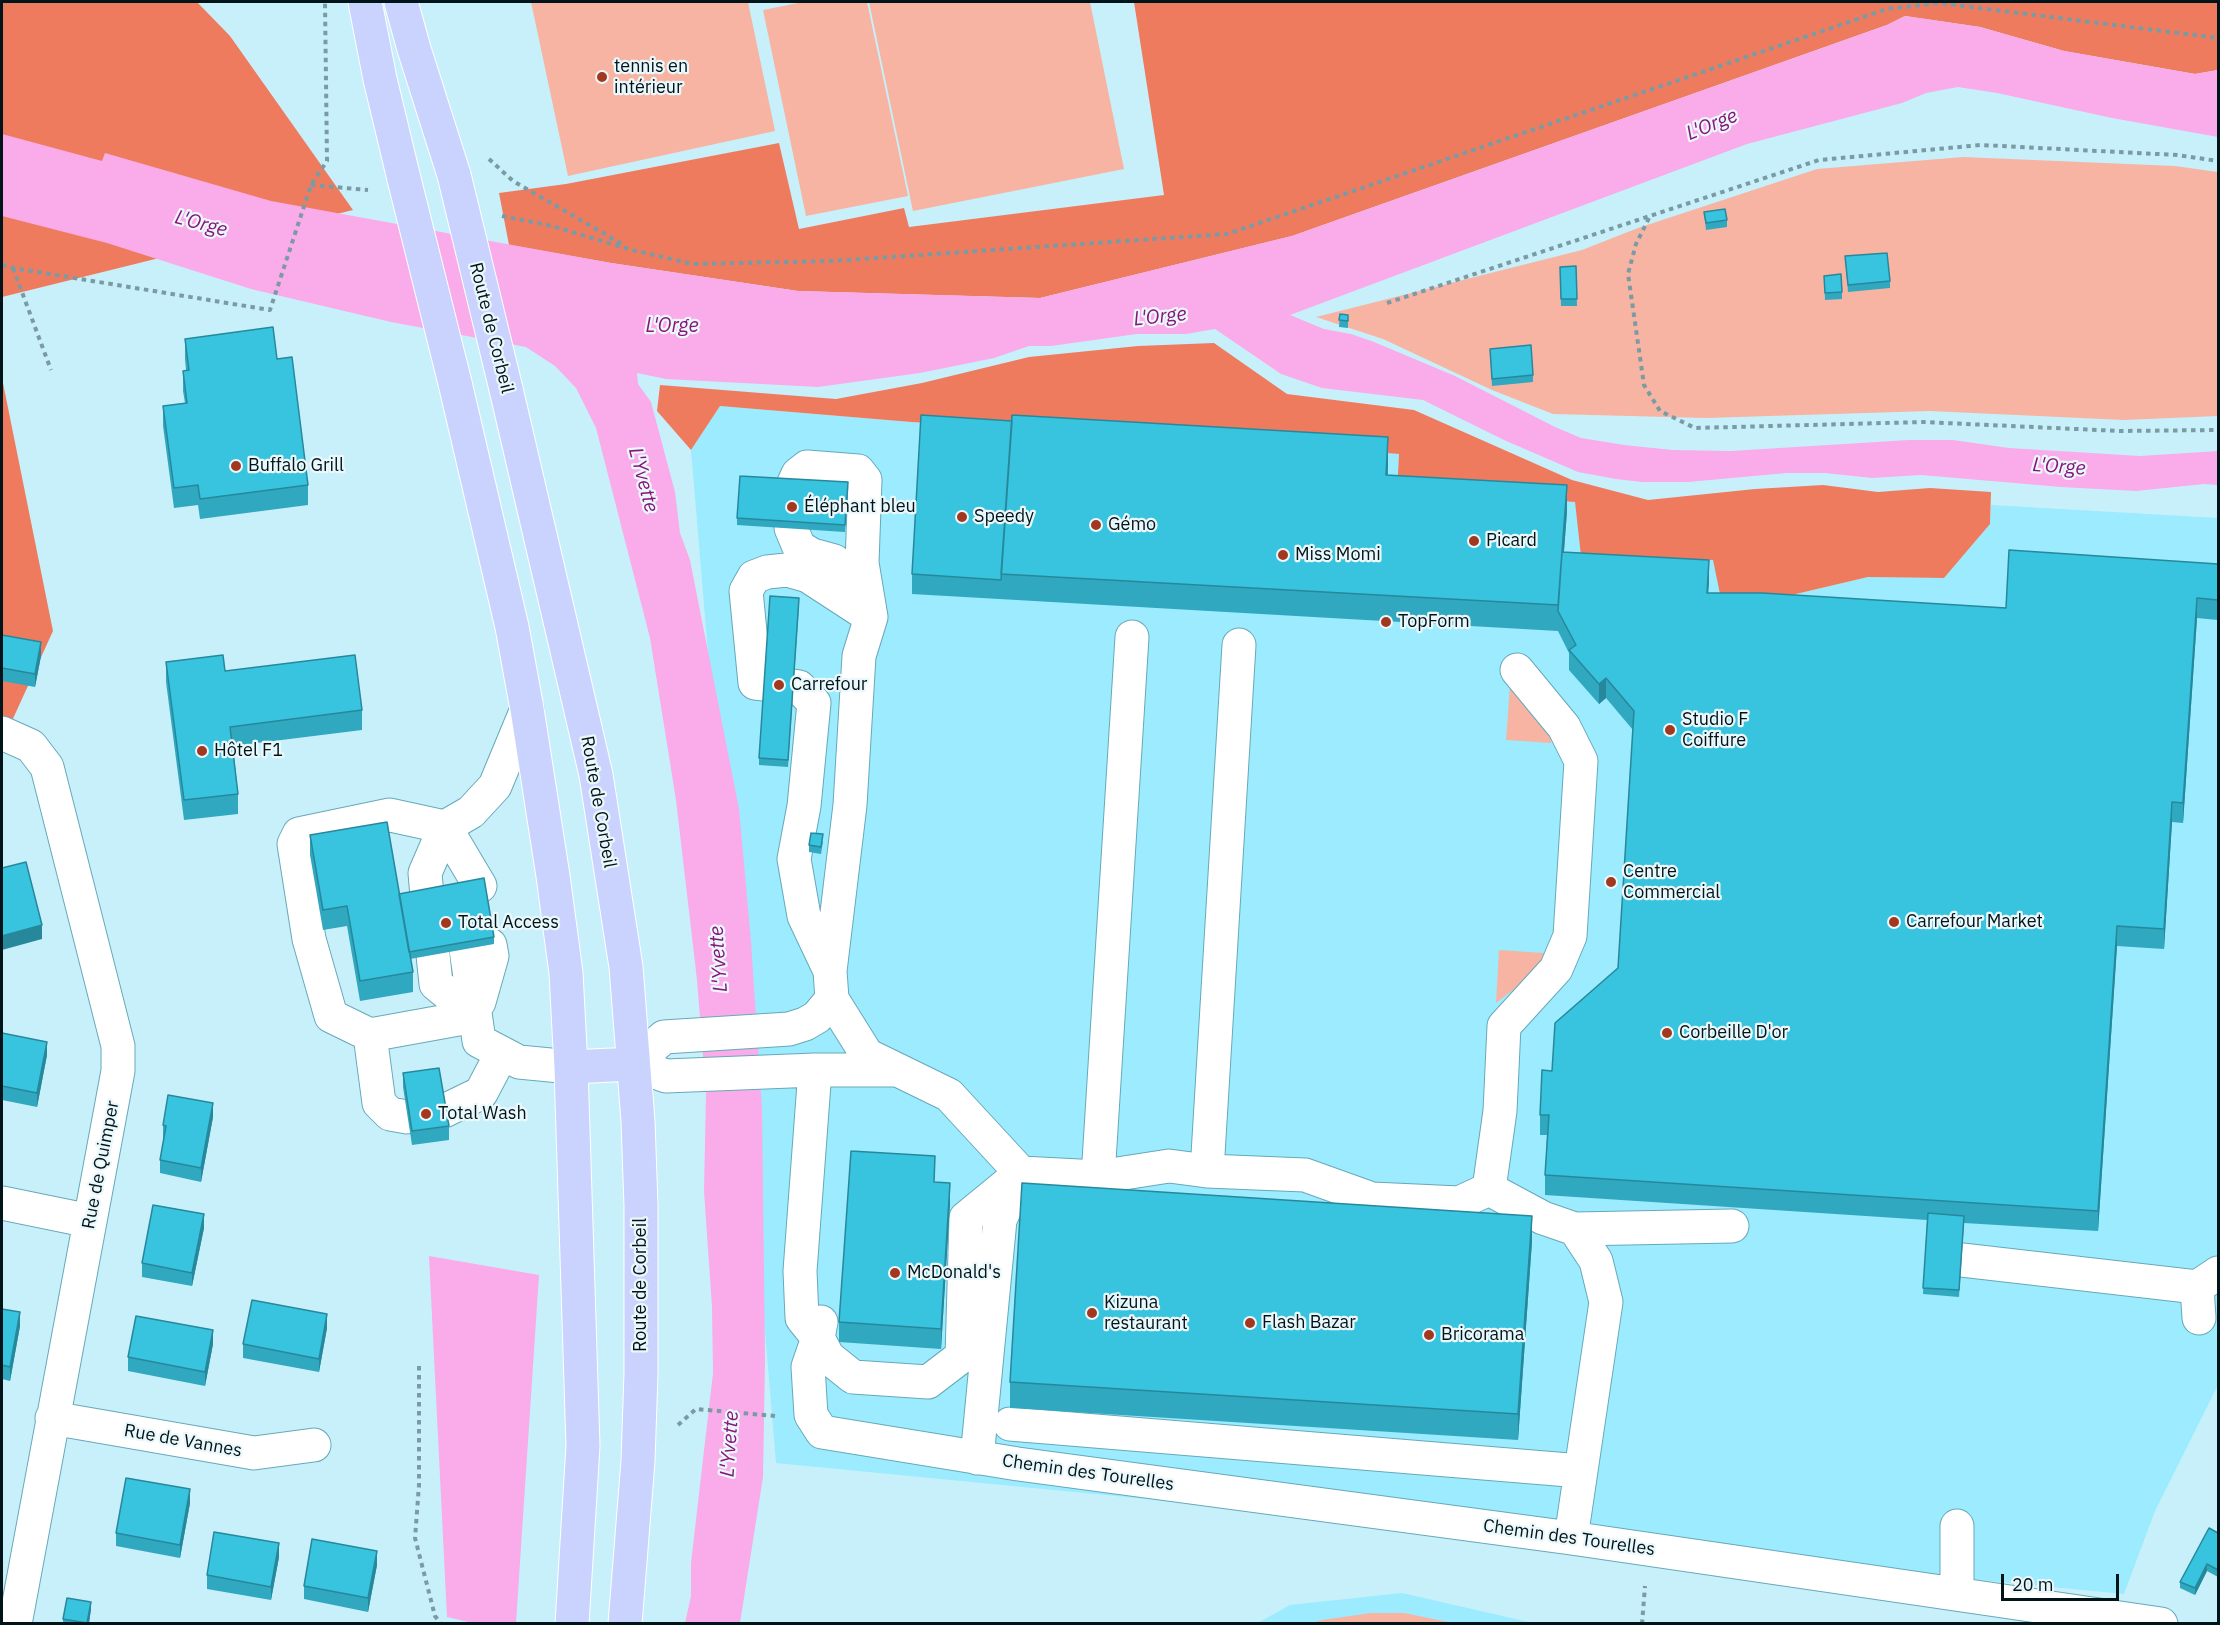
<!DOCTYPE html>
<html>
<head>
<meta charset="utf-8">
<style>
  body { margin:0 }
  #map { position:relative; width:2220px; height:1625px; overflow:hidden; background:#c8f0fa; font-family:"IBM Plex Sans",sans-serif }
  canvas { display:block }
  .frame { position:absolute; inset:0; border:3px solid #00141a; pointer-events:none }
  .scale { position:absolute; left:2001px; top:1574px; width:118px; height:27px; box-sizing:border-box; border:3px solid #00141a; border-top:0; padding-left:8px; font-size:18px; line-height:21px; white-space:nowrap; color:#00141a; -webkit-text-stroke:4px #ebf8fb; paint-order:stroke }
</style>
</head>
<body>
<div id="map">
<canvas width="2220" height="1625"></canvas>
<div class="frame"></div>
<div class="scale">20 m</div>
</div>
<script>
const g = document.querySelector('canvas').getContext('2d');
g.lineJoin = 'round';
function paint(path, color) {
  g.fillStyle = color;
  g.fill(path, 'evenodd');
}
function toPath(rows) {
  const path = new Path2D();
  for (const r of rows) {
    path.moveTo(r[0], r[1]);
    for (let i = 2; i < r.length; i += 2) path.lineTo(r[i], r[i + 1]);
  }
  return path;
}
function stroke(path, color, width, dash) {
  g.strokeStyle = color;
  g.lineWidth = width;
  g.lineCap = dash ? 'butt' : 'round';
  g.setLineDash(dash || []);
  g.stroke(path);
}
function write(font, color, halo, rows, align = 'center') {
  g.font = font + ' "IBM Plex Sans",sans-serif';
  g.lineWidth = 4.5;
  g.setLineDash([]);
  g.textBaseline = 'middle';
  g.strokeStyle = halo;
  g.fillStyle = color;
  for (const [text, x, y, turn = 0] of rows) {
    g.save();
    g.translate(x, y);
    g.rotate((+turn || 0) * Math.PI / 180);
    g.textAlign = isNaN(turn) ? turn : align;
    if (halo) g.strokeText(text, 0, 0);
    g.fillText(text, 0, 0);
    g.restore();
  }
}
paint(toPath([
  [720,406,911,422,1178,436,1399,454,1397,491,1575,502,1582,556,1713,560,1779,598,1868,577,1944,578,1990,524,1991,505,2218,518,2218,1385,2155,1511,2124,1594,776,1463,691,450],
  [1402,1593,1533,1623,1256,1624,1290,1605]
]), '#9cebfe');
paint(toPath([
  [531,2,748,2,775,131,568,176],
  [803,2,867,2,908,196,806,216,763,10],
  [869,2,1090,2,1124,169,913,211],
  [1963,157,2175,166,2218,172,2218,416,2124,420,1930,411,1706,418,1553,414,1492,390,1383,339,1316,317,1582,250,1638,228,1817,169],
  [1510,685,1551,731,1551,743,1506,740],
  [1499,950,1544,953,1544,966,1496,1003],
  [1371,1613,1404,1613,1453,1623,1312,1623,1322,1620]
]), '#f7b4a3');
paint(toPath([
  [2,2,197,2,230,36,353,210,2,297],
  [1134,2,2218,2,2218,70,2195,74,2064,51,1980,27,1905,16,1887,25,1292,236,1040,298,798,291,611,263,509,245,499,193,566,184,779,143,799,229,904,208,909,227,1164,195],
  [1214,343,1287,394,1414,410,1572,480,1648,500,1755,489,1823,485,1878,492,1930,488,1991,492,1990,524,1944,578,1868,577,1779,598,1720,594,1713,560,1581,556,1575,502,1397,491,1399,454,1178,436,911,422,720,406,691,450,657,411,660,385,836,399,922,383,1029,357,1138,346],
  [2,378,53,631,6,734,2,733]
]), '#ef7b5f');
paint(toPath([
  [1905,16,1980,27,2064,51,2195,74,2218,70,2218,137,2112,118,1997,93,1958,87,1926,93,1902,103,1747,144,1290,315,1324,329,1351,334,1374,342,1455,376,1555,427,1581,438,1624,445,1673,450,1731,451,1909,440,1953,440,2009,448,2140,456,2218,451,2218,485,2204,484,2136,491,2061,487,1921,475,1872,478,1825,473,1787,473,1688,482,1642,482,1616,479,1578,472,1504,440,1423,400,1322,388,1281,374,1215,329,1186,334,1137,334,1051,346,1029,346,994,358,920,373,818,387,666,379,637,373,638,384,651,402,675,492,680,533,690,560,739,809,751,942,762,1110,765,1358,763,1477,740,1623,685,1623,691,1596,691,1563,713,1373,712,1307,704,1191,706,1094,697,980,676,800,650,638,596,428,576,388,555,366,526,347,391,322,251,289,107,243,2,216,2,134,102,161,105,153,271,201,611,263,798,291,1040,298,1292,236,1887,25],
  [429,1256,539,1275,516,1623,473,1623,447,1617]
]), '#faabe9');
const minor = toPath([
  [793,485,798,474,807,467,858,471,865,480,862,563,871,617,859,656,850,805,830,971,832,999,867,1055,949,1095,1021,1173,1098,1177,1169,1166,1207,1171,1305,1175,1372,1199,1459,1203,1489,1189],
  [791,528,799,547,812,555,834,561,863,606],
  [764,684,755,683,746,591,754,577,767,572,787,570,808,576,871,617],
  [793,686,799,687,814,703,804,806,794,859,804,916,830,971],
  [2,733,31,746,47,767,118,1046,118,1071,15,1624],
  [449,847,445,827,471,812,495,786,527,709],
  [427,896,425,873,445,827],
  [466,949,479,1041,519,1062,571,1067],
  [433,955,436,984,475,1016],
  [832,999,817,1017,805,1024,789,1029,664,1037,633,1064,666,1076,815,1070,894,1070],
  [479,1002,492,956,490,945],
  [370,1035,331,1016,309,939,294,844,299,834,390,815,445,827,480,886],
  [815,1070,800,1271,802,1318,818,1338,808,1367,811,1415,822,1432,1018,1464,1571,1538,2161,1624],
  [444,1111,481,1093,502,1053],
  [407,1117,390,1114,379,1103,370,1035,475,1016],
  [1207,1171,1239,645],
  [1098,1177,1132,637],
  [1489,1189,1500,1111,1504,1026,1556,969,1570,936,1581,761,1564,727,1517,670],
  [1489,1189,1543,1218,1575,1229,1732,1226],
  [2,1203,90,1221],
  [1962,1260,2197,1287,2218,1273],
  [2197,1287,2199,1318],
  [821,1322,818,1338,828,1357,853,1377,928,1382,962,1356,966,1218,1021,1173],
  [52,1418,254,1453,314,1445],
  [1010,1424,1581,1471],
  [977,1458,1000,1220,1018,1180],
  [1571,1538,1606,1302,1596,1261,1575,1229],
  [1957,1594,1957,1526]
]);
const major = toPath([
  [365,2,380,79,404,179],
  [401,2,414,49,454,175],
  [455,383,512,627,527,709,553,876,566,973,571,1067,583,1446,572,1624],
  [506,389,596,775,626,967,638,1121,641,1206,641,1373,638,1461,625,1624],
  [571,1067,633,1064]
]);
stroke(minor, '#66a9b9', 35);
stroke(major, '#fff', 35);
stroke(toPath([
  [489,159,513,181,624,245],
  [311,185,368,190],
  [502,216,552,226,632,250,693,264,832,261,1227,234,1887,9,1939,3,2218,38],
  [1649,218,1636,244,1628,274,1644,385,1660,411,1695,428,1923,422,2120,431,2218,430],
  [2,265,13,268,270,310,311,185,327,161,325,2],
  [13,268,51,370],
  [1387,303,1819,160,1981,145,2177,155,2218,161],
  [419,1366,419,1485,415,1538,435,1616,441,1624],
  [678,1425,696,1409,775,1416],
  [1642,1624,1645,1586]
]), '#7b9ba4', 4, [4.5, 4.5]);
stroke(minor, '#fff', 33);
stroke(major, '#c9d3fe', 33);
const majorBridge = toPath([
  [454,175,506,389],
  [404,179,455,383]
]);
stroke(majorBridge, '#fff', 35, []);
stroke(majorBridge, '#c9d3fe', 33);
paint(toPath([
  [1704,212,1727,220,1727,227,1706,230],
  [1845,256,1890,281,1890,288,1848,292],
  [1576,266,1577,306,1561,306,1560,267],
  [1824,276,1842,292,1842,299,1825,300],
  [1340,314,1348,315,1348,328,1339,327],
  [185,339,277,359,308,485,308,505,200,519,198,505,174,508,163,426,163,406,185,403,183,391,183,371,186,370,185,359],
  [1490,349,1533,375,1533,382,1492,386],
  [1388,463,1388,475,1567,511,1564,552,1709,580,1708,593,2006,608,2218,564,2218,620,2197,618,2183,823,2172,822,2164,949,2117,946,2098,1231,1964,1223,1959,1297,1923,1294,1927,1220,1545,1195,1545,1175,1547,1135,1540,1135,1540,1115,1552,1071,1618,968,1633,730,1606,698,1599,704,1569,670,1569,653,1558,631,912,594,912,574],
  [848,489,845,532,737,525,737,518],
  [799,605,788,767,759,765,759,758],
  [2,635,41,656,35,687,2,681],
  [166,662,225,671,362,710,362,730,233,746,238,794,238,814,184,820,166,682],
  [310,835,399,894,494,937,494,944,410,959,413,972,413,992,360,1001,347,926,323,930,310,855],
  [823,841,821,854,809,852,809,845],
  [2,1033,47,1055,37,1107,2,1100],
  [403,1073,449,1126,449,1140,412,1145,403,1087],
  [213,1117,201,1182,160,1173,160,1160,164,1139,163,1138,163,1125],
  [935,1182,950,1203,941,1349,839,1342,839,1322],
  [204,1228,192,1286,142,1277,142,1263],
  [1532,1241,1518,1440,1010,1408,1010,1382],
  [2,1309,20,1326,10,1381,2,1379],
  [327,1328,319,1372,243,1358,243,1344],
  [213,1344,205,1386,128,1371,128,1357],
  [190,1503,180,1558,116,1546,116,1533],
  [2218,1533,2218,1577,2207,1571,2195,1595,2180,1588,2180,1582],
  [279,1557,271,1600,207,1589,207,1575],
  [377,1565,368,1612,304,1599,304,1586],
  [91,1609,89,1623,63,1623,63,1619]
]), '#30a8c0');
paint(toPath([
  [1388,437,1388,463,1386,500,1386,475],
  [1567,485,1567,511,1559,614,1558,611],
  [1709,560,1709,580,1707,613,1707,593],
  [2197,598,2197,618,2183,823,2183,803],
  [41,642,41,656,35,687,35,674],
  [1606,678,1606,698,1599,704,1599,684],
  [2172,802,2172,822,2164,949,2164,929],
  [42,925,42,939,2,950,2,936],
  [2117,926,2117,946,2098,1231,2098,1211],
  [47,1042,47,1055,37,1107,37,1093],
  [213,1103,213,1117,201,1182,201,1168],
  [950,1183,950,1203,941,1349,941,1329],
  [204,1214,204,1228,192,1286,192,1273],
  [1532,1216,1532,1241,1518,1440,1518,1414],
  [20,1312,20,1326,10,1381,10,1367],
  [327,1314,327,1328,319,1372,319,1359],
  [213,1330,213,1344,205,1386,205,1372],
  [190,1489,190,1503,180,1558,180,1545],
  [279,1543,279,1557,271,1600,271,1587],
  [377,1551,377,1565,368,1612,368,1598],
  [2207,1564,2207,1571,2195,1595,2195,1588],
  [91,1602,91,1609,89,1623,87,1623]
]), '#27889c');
const building = toPath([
  [1725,209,1727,220,1706,223,1704,212,1725,209],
  [1887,253,1890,281,1848,285,1845,256,1887,253],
  [1576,266,1577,299,1561,299,1560,267,1576,266],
  [1841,274,1842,292,1825,293,1824,276,1841,274],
  [1340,314,1348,315,1348,321,1339,320,1340,314],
  [273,327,277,359,292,357,308,485,200,499,198,485,174,488,163,406,187,403,183,371,189,370,185,339,273,327],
  [1531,345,1533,375,1492,379,1490,349,1531,345],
  [921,415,1012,421,1001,580,912,574,921,415],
  [1012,415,1388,437,1386,475,1567,485,1558,605,1001,574,1012,415],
  [740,476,848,482,845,525,737,518,740,476],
  [2009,550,2218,564,2218,600,2197,598,2183,803,2172,802,2164,929,2117,926,2098,1211,1545,1175,1549,1115,1540,1115,1542,1070,1552,1071,1555,1023,1618,968,1634,711,1606,678,1599,684,1569,650,1576,645,1558,611,1562,552,1709,560,1707,593,1762,593,2006,608,2009,550],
  [770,596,799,598,788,760,759,758,770,596],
  [2,635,41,642,35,674,2,668,2,635],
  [223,655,225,671,355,655,362,710,230,727,238,794,184,800,166,662,223,655],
  [387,822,413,972,360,981,347,906,323,910,310,835,387,822],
  [811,833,823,834,821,847,809,845,811,833],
  [26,862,42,925,2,936,2,868,26,862],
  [484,878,494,937,409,952,399,894,484,878],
  [2,1033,47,1042,37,1093,2,1086,2,1033],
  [439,1068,449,1126,412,1131,403,1073,439,1068],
  [168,1095,213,1103,201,1168,160,1160,166,1126,163,1125,168,1095],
  [851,1151,935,1156,934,1182,950,1183,941,1329,839,1322,851,1151],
  [1022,1183,1532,1216,1518,1414,1010,1382,1022,1183],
  [153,1205,204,1214,192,1273,142,1263,153,1205],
  [1928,1213,1964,1216,1959,1290,1923,1288,1928,1213],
  [252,1300,327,1314,319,1359,243,1344,252,1300],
  [2,1309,20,1312,10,1367,2,1365,2,1309],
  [136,1316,213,1330,205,1372,128,1357,136,1316],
  [126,1478,190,1489,180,1545,116,1533,126,1478],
  [2209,1528,2218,1533,2218,1570,2207,1564,2195,1588,2180,1582,2209,1528],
  [214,1532,279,1543,271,1587,207,1575,214,1532],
  [312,1539,377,1551,368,1598,304,1586,312,1539],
  [67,1598,91,1602,87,1623,63,1619,67,1598]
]);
paint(building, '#38c3df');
stroke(building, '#27889c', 1.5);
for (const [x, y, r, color] of [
  [602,77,6,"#a1381f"],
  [236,466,6,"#a1381f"],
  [792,507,6,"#a1381f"],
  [962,517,6,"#a1381f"],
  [1096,525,6,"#a1381f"],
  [1474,541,6,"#a1381f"],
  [1283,555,6,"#a1381f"],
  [1386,622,6,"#a1381f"],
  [779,685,6,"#a1381f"],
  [1670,730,6,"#a1381f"],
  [202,751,6,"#a1381f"],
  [1611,882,6,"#a1381f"],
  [1894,922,6,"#a1381f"],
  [446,923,6,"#a1381f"],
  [1667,1033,6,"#a1381f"],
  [426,1114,6,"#a1381f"],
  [895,1273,6,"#a1381f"],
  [1092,1313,6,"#a1381f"],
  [1250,1323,6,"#a1381f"],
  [1429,1335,6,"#a1381f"]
]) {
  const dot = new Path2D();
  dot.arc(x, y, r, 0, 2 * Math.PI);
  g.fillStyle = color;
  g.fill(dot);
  stroke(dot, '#ebf8fb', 2);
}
write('18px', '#00141a', '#ebf8fb', [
  ["tennis en",614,67],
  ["intérieur",614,88],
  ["Buffalo Grill",248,466],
  ["Éléphant bleu",804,507],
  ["Speedy",974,517],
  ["Gémo",1108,525],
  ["Picard",1486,541],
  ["Miss Momi",1295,555],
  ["TopForm",1398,622],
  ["Carrefour",791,685],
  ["Studio F",1682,720],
  ["Coiffure",1682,741],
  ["Hôtel F1",214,751],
  ["Centre",1623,872],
  ["Commercial",1623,893],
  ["Carrefour Market",1906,922],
  ["Total Access",458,923],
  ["Corbeille D'or",1679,1033],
  ["Total Wash",438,1114],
  ["McDonald's",907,1273],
  ["Kizuna",1104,1303],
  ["restaurant",1104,1324],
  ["Flash Bazar",1262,1323],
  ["Bricorama",1441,1335]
], 'left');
write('18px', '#00141a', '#ebf8fb', [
  ["Route de Corbeil",491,328,76],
  ["Route de Corbeil",598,802,80],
  ["Rue de Quimper",101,1165,-79],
  ["Route de Corbeil",641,1285,-90],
  ["Rue de Vannes",183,1441,10],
  ["Chemin des Tourelles",1088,1473,8],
  ["Chemin des Tourelles",1569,1538,8]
]);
write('italic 20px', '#881579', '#ebf8fb', [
  ["L'Orge",1712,125,-22],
  ["L'Orge",201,224,15],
  ["L'Orge",1160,317,-6],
  ["L'Orge",672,326],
  ["L'Orge",2059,467,4],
  ["L'Yvette",643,480,75],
  ["L'Yvette",719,959,-94],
  ["L'Yvette",730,1444,-86]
]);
</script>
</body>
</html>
